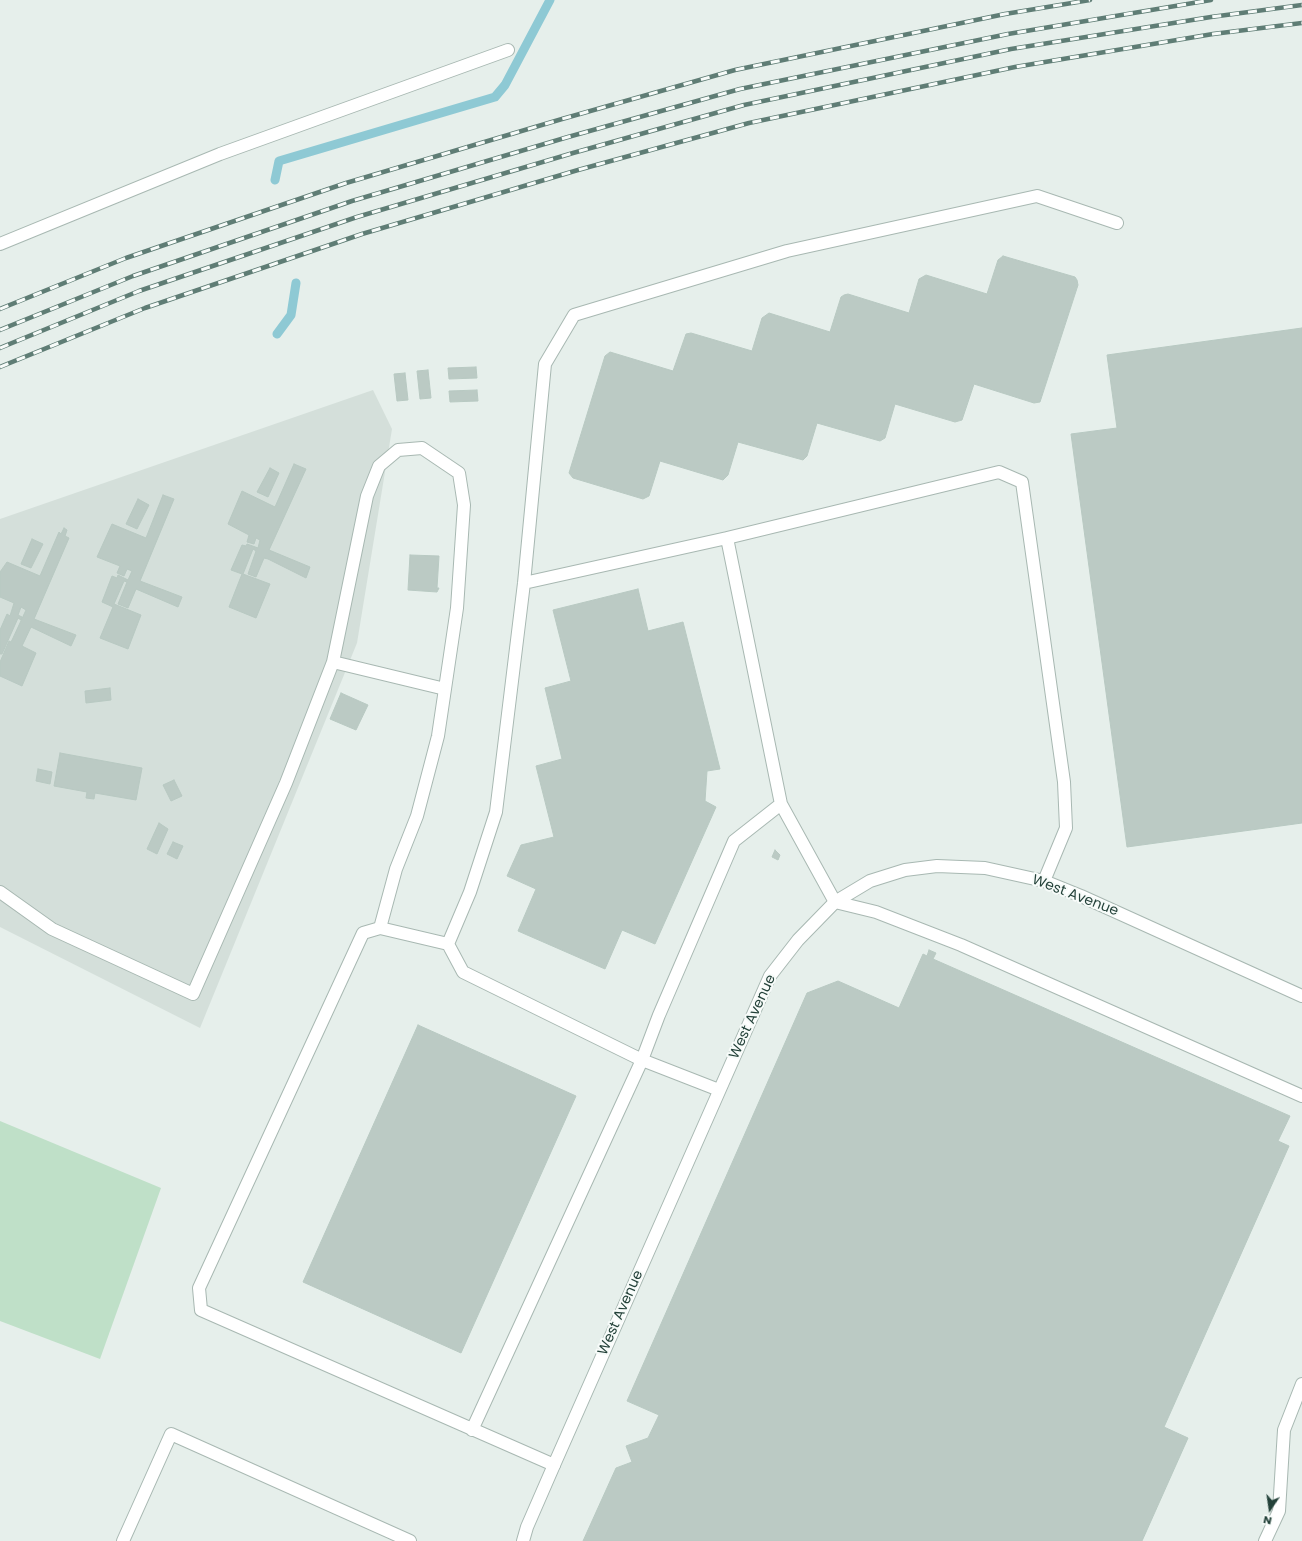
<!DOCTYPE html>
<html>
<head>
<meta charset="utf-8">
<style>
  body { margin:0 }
  #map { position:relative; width:1302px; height:1541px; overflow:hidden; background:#e6efeb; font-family:Poppins,sans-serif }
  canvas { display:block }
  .north { position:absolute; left:1250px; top:1489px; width:40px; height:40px; -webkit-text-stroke:3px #f7fbf9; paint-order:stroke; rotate:193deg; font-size:11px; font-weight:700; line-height:16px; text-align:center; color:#24423a }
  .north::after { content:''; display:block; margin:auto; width:14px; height:18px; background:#24423a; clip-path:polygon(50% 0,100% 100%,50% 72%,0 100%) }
</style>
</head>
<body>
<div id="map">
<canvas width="1302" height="1541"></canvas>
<div class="north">N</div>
</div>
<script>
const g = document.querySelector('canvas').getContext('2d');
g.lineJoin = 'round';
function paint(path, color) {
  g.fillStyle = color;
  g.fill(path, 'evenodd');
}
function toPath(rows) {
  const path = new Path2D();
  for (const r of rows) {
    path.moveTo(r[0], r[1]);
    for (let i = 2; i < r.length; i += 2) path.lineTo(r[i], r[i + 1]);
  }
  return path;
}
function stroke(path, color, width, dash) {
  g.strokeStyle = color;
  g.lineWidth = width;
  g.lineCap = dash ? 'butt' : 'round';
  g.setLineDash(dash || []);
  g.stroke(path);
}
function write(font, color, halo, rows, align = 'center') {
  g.font = font + ' Poppins,sans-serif';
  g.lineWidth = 4;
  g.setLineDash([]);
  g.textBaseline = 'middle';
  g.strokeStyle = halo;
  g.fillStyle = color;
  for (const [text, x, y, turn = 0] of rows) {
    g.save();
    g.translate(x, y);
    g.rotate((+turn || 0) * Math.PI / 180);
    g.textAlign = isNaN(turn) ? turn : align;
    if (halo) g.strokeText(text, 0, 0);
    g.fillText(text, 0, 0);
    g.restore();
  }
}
paint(toPath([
  [373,390,392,429,357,643,200,1028,0,927,0,519]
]), '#d4dfda');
paint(toPath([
  [0,1121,161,1188,100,1359,0,1321]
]), '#bfe0c8');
stroke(toPath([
  [275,180,279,161,495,97,505,85,550,0],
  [277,334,291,315,296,283]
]), '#8ec9d4', 9);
const building = toPath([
  [1003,256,1075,277,1077,280,1078,285,1040,402,1034,403,974,384,962,420,955,422,895,404,885,438,880,441,817,423,807,456,803,460,738,442,728,475,723,480,660,461,649,496,643,499,573,478,569,473,605,356,610,352,673,371,686,334,691,333,752,351,762,318,769,313,830,332,841,297,844,295,848,294,909,313,919,279,926,275,987,294,998,260,1003,256],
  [1302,328,1302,823,1127,847,1071,434,1117,428,1107,355,1302,328],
  [476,367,477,378,449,379,448,368,476,367],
  [428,370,431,398,420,399,417,371,428,370],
  [405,373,408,400,397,401,394,374,405,373],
  [477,390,478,401,450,402,449,391,477,390],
  [294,464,306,469,269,550,310,567,306,578,268,559,264,558,256,577,248,574,256,551,253,549,243,574,270,584,256,618,229,607,242,574,231,570,242,545,246,546,247,544,258,548,260,540,256,538,254,544,247,542,249,535,228,524,242,491,275,507,294,464],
  [270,468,279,473,268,497,257,492,270,468],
  [163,495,174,499,140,581,182,597,178,607,136,589,128,608,118,604,127,582,124,581,114,604,141,615,128,649,100,638,113,607,102,602,112,576,117,578,118,575,128,580,132,571,127,569,124,576,117,573,120,566,97,557,112,524,146,538,163,495],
  [138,499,149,505,137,529,126,524,138,499],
  [64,528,67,530,65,536,69,538,34,619,76,635,71,646,31,627,22,646,36,653,22,686,0,676,0,662,9,641,11,642,13,638,26,610,21,607,18,615,22,617,21,620,18,618,2,654,0,654,0,630,7,614,10,616,14,603,0,597,0,572,7,562,40,576,59,532,61,534,64,528],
  [32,539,43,544,31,568,21,564,32,539],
  [410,555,439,556,437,588,439,588,437,592,408,590,410,555],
  [638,589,648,631,683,622,720,769,707,771,705,801,716,807,655,944,622,930,605,969,518,931,536,889,507,876,521,845,554,837,536,766,562,759,545,688,571,681,553,610,638,589],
  [110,688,111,700,86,703,85,691,110,688],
  [341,693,368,705,356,730,330,719,341,693],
  [60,753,142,768,136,800,95,793,94,799,86,798,87,792,54,786,60,753],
  [38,769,52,772,50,784,36,781,38,769],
  [174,780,182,796,171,801,163,785,174,780],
  [159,823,168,829,157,854,147,849,159,823],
  [173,842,183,846,177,859,167,854,173,842],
  [775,850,780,855,778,860,772,857,775,850],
  [929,950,936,953,933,959,1290,1116,1278,1141,1289,1146,1164,1427,1188,1438,1142,1541,583,1541,616,1468,632,1462,626,1446,648,1438,659,1415,627,1401,807,993,838,981,899,1008,923,954,927,956,929,950],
  [418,1025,576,1096,461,1353,303,1282,418,1025]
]);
paint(building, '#bbcac4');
stroke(building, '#b8c9c2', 1);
const service = toPath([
  [0,244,220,154,508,50],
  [727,538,999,472,1022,482,1064,782,1066,828,1044,881],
  [524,583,727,538,781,804],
  [333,662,445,689],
  [0,892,52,929,193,994,286,783,333,662,367,496,379,466,398,450,422,448,459,473,464,505,457,608,438,736,417,816,396,869,380,928],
  [448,944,380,928,363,933,199,1288,201,1310,554,1465],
  [719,1090,642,1060,463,972,448,944,470,892,496,812,524,583,545,364,574,315,787,251,1037,196,1117,223],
  [472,1430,642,1060,659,1015,734,841,781,804,835,902,876,912,961,945,1302,1096],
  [123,1541,171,1434,410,1541],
  [1265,1541,1279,1511,1284,1430,1302,1384]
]);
const minor = toPath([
  [523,1541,527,1527,554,1465,770,976,798,940,835,902,870,881,905,870,937,866,985,868,1044,881,1081,896,1302,996]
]);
stroke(service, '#a8b8b2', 14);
stroke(minor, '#a8b8b2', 14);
stroke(service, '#fff', 12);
stroke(minor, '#fff', 12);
const rail = toPath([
  [0,309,126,258,346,183,562,119,735,70,1005,14,1090,0],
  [0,330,133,276,352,201,568,137,740,89,1008,34,1211,0],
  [0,348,139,291,357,217,573,153,744,105,1011,49,1211,17,1302,5],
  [0,367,145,308,362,234,578,170,749,123,1015,67,1213,34,1302,23]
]);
stroke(rail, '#5f7d75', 4.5);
stroke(rail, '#f7fbf9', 3, [9]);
write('14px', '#24423a', '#f7fbf9', [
  ["West Avenue",1075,896,21],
  ["West Avenue",753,1017,-65],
  ["West Avenue",621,1313,-66]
]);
</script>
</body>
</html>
